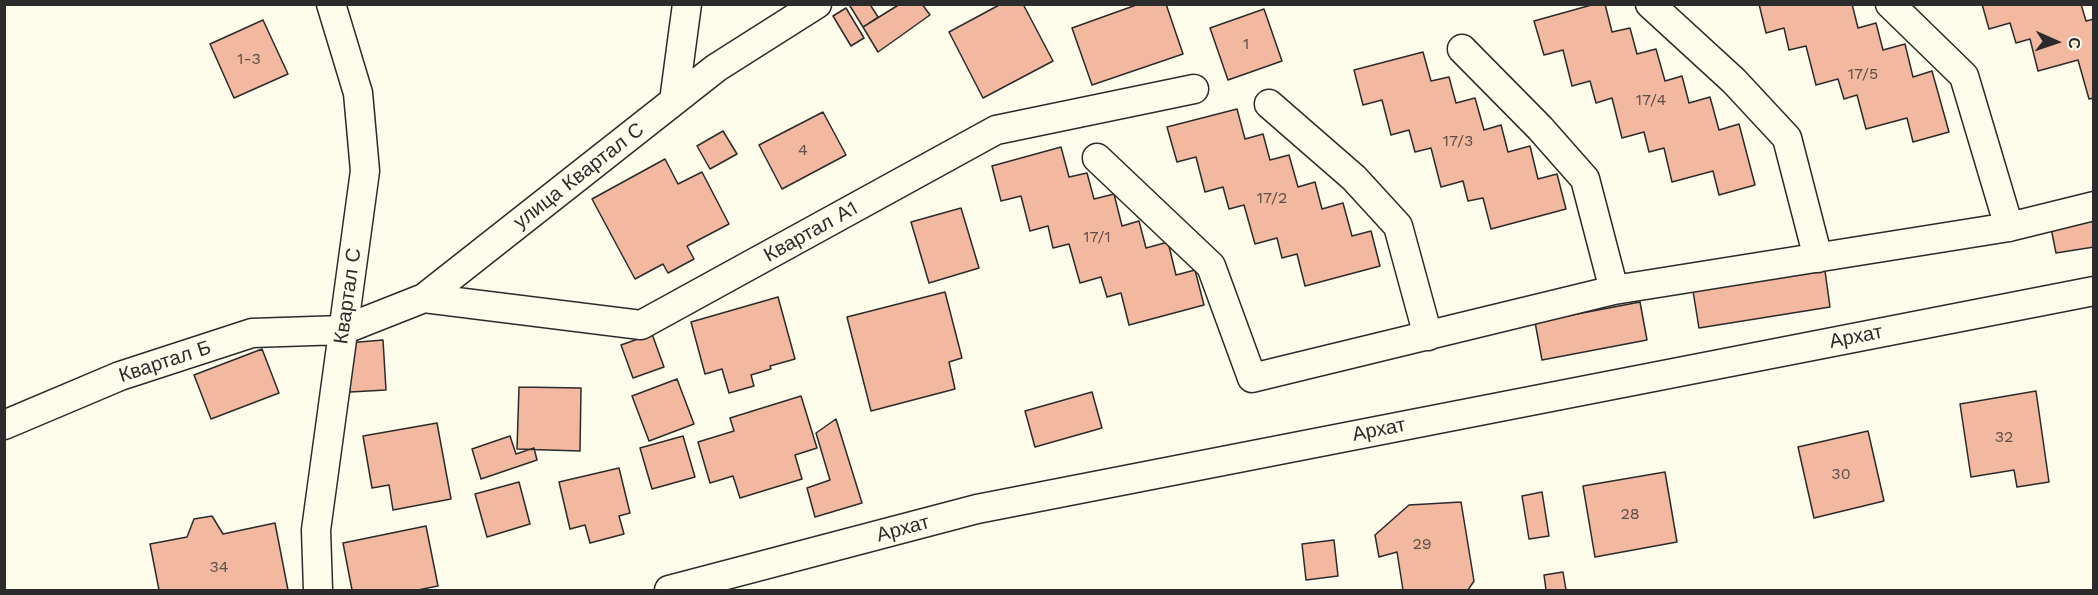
<!DOCTYPE html>
<html>
<head>
<meta charset="utf-8">
<style>
  body { margin:0 }
  #map { position:relative; width:2098px; height:595px; overflow:hidden; background:#fdfbea; font-family:"Work Sans",sans-serif }
  canvas { display:block }
  .frame { position:absolute; inset:0; border:6px solid #2b2b2b; pointer-events:none }
  .north { position:absolute; left:2026px; top:12px; width:60px; height:60px; -webkit-text-stroke:4px #fdfbea; paint-order:stroke; rotate:93deg; font-size:16px; font-weight:700; line-height:24px; text-align:center; color:#2b2b2b }
  .north::after { content:''; display:block; margin:auto; width:21px; height:27px; background:#2b2b2b; clip-path:polygon(50% 0,100% 100%,50% 72%,0 100%) }
</style>
</head>
<body>
<div id="map">
<canvas width="2098" height="595"></canvas>
<div class="frame"></div>
<div class="north">С</div>
</div>
<script>
const g = document.querySelector('canvas').getContext('2d');
g.lineJoin = 'round';
function paint(path, color) {
  g.fillStyle = color;
  g.fill(path, 'evenodd');
}
function toPath(rows) {
  const path = new Path2D();
  for (const r of rows) {
    path.moveTo(r[0], r[1]);
    for (let i = 2; i < r.length; i += 2) path.lineTo(r[i], r[i + 1]);
  }
  return path;
}
function stroke(path, color, width, dash) {
  g.strokeStyle = color;
  g.lineWidth = width;
  g.lineCap = dash ? 'butt' : 'round';
  g.setLineDash(dash || []);
  g.stroke(path);
}
function write(font, color, halo, rows, align = 'center') {
  g.font = font + ' "Work Sans",sans-serif';
  g.lineWidth = 4.5;
  g.setLineDash([]);
  g.textBaseline = 'middle';
  g.strokeStyle = halo;
  g.fillStyle = color;
  for (const [text, x, y, turn = 0] of rows) {
    g.save();
    g.translate(x, y);
    g.rotate((+turn || 0) * Math.PI / 180);
    g.textAlign = isNaN(turn) ? turn : align;
    if (halo) g.strokeText(text, 0, 0);
    g.fillText(text, 0, 0);
    g.restore();
  }
}
const building = toPath([
  [852,4,873,4,871,6,878,17,863,27,850,6,852,4],
  [900,4,922,4,930,15,878,52,863,27,900,4],
  [1001,4,1023,4,1053,61,983,98,949,32,1001,4],
  [1139,4,1166,4,1183,54,1092,85,1072,28,1139,4],
  [1595,4,1605,4,1612,32,1630,28,1637,54,1656,49,1665,81,1682,76,1689,103,1710,97,1719,130,1739,124,1755,185,1719,195,1713,171,1672,182,1664,148,1649,152,1644,132,1622,138,1612,98,1596,103,1590,81,1572,86,1563,50,1544,55,1534,21,1595,4],
  [1759,4,1852,4,1858,28,1876,23,1883,50,1905,44,1913,77,1932,71,1949,132,1913,142,1907,118,1866,129,1857,95,1844,99,1838,79,1816,85,1806,46,1789,50,1784,28,1766,33,1759,4],
  [1982,4,2081,4,2086,21,2094,19,2094,98,2089,99,2078,60,2038,71,2030,39,2016,43,2010,23,1989,29,1982,4],
  [846,8,864,38,851,46,833,16,846,8],
  [1264,9,1282,61,1228,80,1210,28,1264,9],
  [263,20,288,74,234,98,210,44,263,20],
  [1423,52,1431,81,1449,77,1456,103,1475,98,1484,130,1501,125,1508,152,1530,146,1538,179,1557,174,1566,209,1491,229,1483,198,1468,201,1463,181,1441,187,1431,148,1415,152,1409,130,1391,135,1382,100,1363,105,1354,70,1423,52],
  [1237,109,1245,139,1263,134,1270,160,1289,155,1298,187,1315,182,1322,209,1343,203,1352,236,1371,231,1380,266,1305,286,1297,254,1282,258,1277,238,1255,244,1244,205,1229,209,1223,187,1205,192,1196,157,1177,162,1167,127,1237,109],
  [823,112,846,155,782,189,759,145,823,112],
  [723,131,737,154,710,169,697,146,723,131],
  [1061,147,1069,177,1087,173,1094,199,1114,194,1122,226,1139,221,1146,248,1168,242,1176,275,1195,270,1204,305,1129,325,1121,293,1107,297,1101,277,1080,283,1069,244,1053,248,1048,226,1030,231,1021,196,1001,201,992,166,1061,147],
  [665,159,678,184,702,172,729,224,687,246,694,259,668,273,663,264,635,279,592,199,665,159],
  [961,208,979,268,929,283,911,222,961,208],
  [2094,221,2094,247,2056,253,2051,228,2094,221],
  [1825,271,1830,307,1699,328,1693,291,1825,271],
  [945,292,962,358,949,362,955,389,871,411,847,317,945,292],
  [778,297,795,359,770,366,771,369,751,375,754,386,729,393,722,369,705,374,691,322,778,297],
  [1640,302,1647,340,1542,360,1535,322,1640,302],
  [652,334,664,367,633,378,621,345,652,334],
  [383,340,386,390,350,392,347,343,383,340],
  [262,349,279,393,211,419,194,375,262,349],
  [677,379,694,424,649,441,632,396,677,379],
  [519,387,581,388,580,451,517,449,519,387],
  [2036,391,2049,482,2017,487,2014,470,1971,477,1960,404,2036,391],
  [1092,392,1102,428,1035,447,1025,411,1092,392],
  [801,396,817,448,795,455,802,479,740,498,733,476,710,483,698,442,734,431,730,418,801,396],
  [836,419,862,503,815,517,807,488,830,480,816,433,836,419],
  [437,423,451,499,393,510,389,485,372,488,363,436,437,423],
  [1868,431,1884,501,1814,518,1798,447,1868,431],
  [510,436,516,454,534,448,537,460,481,479,472,449,510,436],
  [683,436,695,477,652,489,640,448,683,436],
  [619,468,630,513,619,516,624,534,590,543,585,525,570,529,559,482,619,468],
  [1665,472,1677,542,1595,557,1583,486,1665,472],
  [519,482,530,524,487,537,475,494,519,482],
  [1542,492,1549,536,1529,539,1522,496,1542,492],
  [1461,502,1474,581,1468,590,1403,590,1397,552,1379,557,1375,535,1409,505,1461,502],
  [212,516,223,534,275,523,288,590,159,590,150,544,187,537,194,519,212,516],
  [426,526,438,586,418,590,352,590,343,543,426,526],
  [1334,540,1338,576,1306,580,1302,544,1334,540],
  [1563,572,1566,590,1546,590,1544,575,1563,572]
]);
paint(building, '#f2b8a0');
stroke(building, '#2b2b2b', 1.5);
const minor = toPath([
  [1650,4,1734,81,1787,138,1818,258],
  [1890,4,1964,76,2009,227],
  [1462,49,1540,128,1585,179,1614,290],
  [674,101,687,4],
  [1269,104,1354,178,1398,226,1428,336],
  [1097,158,1211,266,1252,378,1614,290,2009,227,2094,206],
  [424,298,641,325,996,130,1194,89],
  [4,425,120,376,252,333,343,330,424,298,716,68,817,4],
  [318,590,316,530,365,171,358,93,331,4],
  [669,590,977,509,2094,291]
]);
stroke(minor, '#2b2b2b', 31);
stroke(minor, '#fdfbea', 28);
write('16px', '#5d4e48', null, [
  ["1",1246,44],
  ["1-3",249,59],
  ["17/5",1863,74],
  ["17/4",1651,100],
  ["17/3",1458,141],
  ["4",803,150],
  ["17/2",1272,198],
  ["17/1",1097,237],
  ["32",2004,437],
  ["30",1841,474],
  ["28",1630,514],
  ["29",1422,544],
  ["34",219,567]
]);
write('20px', '#2b2b2b', '#fdfbea', [
  ["улица Квартал С",579,176,-38],
  ["Квартал А1",811,232,-29],
  ["Квартал С",348,296,-82],
  ["Архат",1856,337,-11],
  ["Квартал Б",165,362,-18],
  ["Архат",1379,430,-11],
  ["Архат",903,529,-15]
]);
</script>
</body>
</html>
